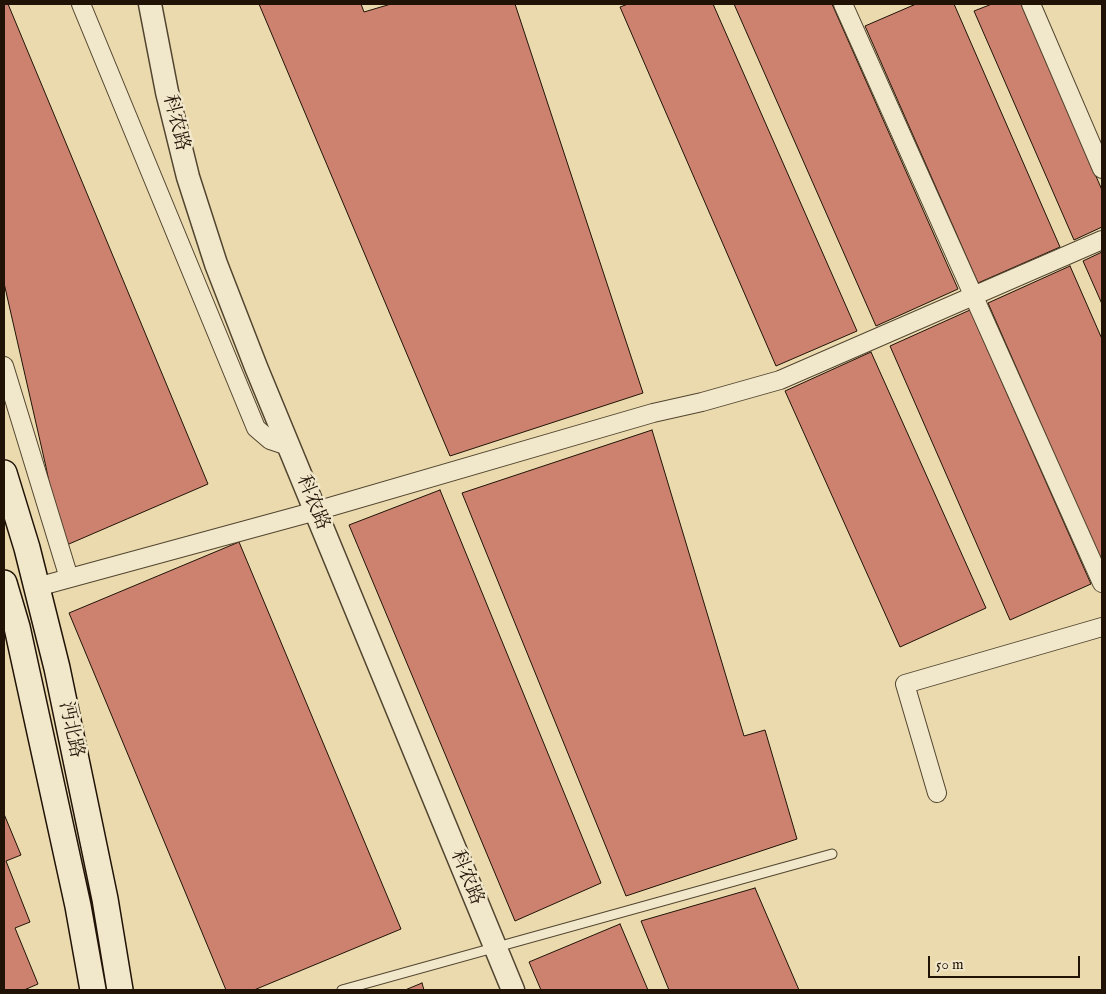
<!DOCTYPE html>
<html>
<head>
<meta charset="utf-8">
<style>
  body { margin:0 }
  #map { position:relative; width:1106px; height:994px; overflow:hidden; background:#eadaae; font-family:"IM FELL English",serif }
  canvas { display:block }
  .frame { position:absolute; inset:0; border:5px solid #201306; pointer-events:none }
  .scale { position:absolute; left:928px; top:956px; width:152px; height:22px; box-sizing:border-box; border:2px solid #201306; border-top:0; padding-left:6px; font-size:15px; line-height:18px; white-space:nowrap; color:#201306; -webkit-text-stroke:4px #f1e7ca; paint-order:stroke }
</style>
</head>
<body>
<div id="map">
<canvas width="1106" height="994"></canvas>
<div class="frame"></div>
<div class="scale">50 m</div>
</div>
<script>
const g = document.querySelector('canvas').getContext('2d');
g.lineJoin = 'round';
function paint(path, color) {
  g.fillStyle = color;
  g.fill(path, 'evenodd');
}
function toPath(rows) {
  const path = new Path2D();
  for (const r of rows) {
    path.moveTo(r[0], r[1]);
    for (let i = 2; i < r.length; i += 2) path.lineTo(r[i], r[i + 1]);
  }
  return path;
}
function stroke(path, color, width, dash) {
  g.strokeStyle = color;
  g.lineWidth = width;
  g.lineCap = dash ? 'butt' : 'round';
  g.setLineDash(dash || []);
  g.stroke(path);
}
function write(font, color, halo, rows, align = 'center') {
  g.font = font + ' "IM FELL English","Noto Serif SC",serif';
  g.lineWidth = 5;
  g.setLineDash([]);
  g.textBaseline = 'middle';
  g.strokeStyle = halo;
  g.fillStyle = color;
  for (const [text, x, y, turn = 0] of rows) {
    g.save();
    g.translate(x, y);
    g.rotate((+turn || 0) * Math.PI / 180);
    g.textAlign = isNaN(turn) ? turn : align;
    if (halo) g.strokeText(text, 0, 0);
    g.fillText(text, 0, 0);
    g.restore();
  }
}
const building = toPath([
  [4,4,8,4,208,484,62,547,46,467,4,283,4,4],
  [259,4,361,4,364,12,391,4,515,4,643,393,450,456,259,4],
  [628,4,713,4,857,331,776,366,620,7,628,4],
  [734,4,832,4,958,289,876,326,734,4],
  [916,4,954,4,1060,247,978,283,865,26,916,4],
  [992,4,1021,4,1102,190,1102,227,1074,240,974,11,992,4],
  [1102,252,1102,304,1083,261,1102,252],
  [1070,266,1102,339,1102,563,988,303,1070,266],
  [970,310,1091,584,1010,620,890,346,970,310],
  [871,352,986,608,900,647,785,391,871,352],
  [652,430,744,736,765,730,797,839,626,896,462,493,652,430],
  [440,490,601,883,515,921,349,525,440,490],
  [239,542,401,929,254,990,226,990,69,613,239,542],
  [4,814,21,855,6,861,30,922,15,928,38,984,24,990,4,990,4,814],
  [755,888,799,990,669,990,641,921,755,888],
  [620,924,648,990,541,990,529,962,620,924],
  [422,983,424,990,405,990,422,983]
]);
paint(building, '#cd8270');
stroke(building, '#201306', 1);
const service = toPath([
  [342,990,832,854]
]);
const minor = toPath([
  [81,4,256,428,270,440,288,446],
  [843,4,1102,583],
  [1031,4,1102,169],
  [4,366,69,578],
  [37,587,316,511,653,413,702,402,780,380,1102,240],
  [937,793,905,684,1102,627]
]);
const tertiary = toPath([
  [150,4,167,92,188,177,216,264,256,367,513,990]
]);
const secondary = toPath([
  [4,473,27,548,57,668,105,899,120,990],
  [4,583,17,627,78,906,93,990]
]);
stroke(service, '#524530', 11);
stroke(minor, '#524530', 20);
stroke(tertiary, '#524530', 25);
stroke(secondary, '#201306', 28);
stroke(service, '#f1e7ca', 9);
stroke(minor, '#f1e7ca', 18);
stroke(tertiary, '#f1e7ca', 22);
stroke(secondary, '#f1e7ca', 25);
write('19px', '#201306', '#f1e7ca', [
  ["科农路",175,123,76],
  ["科农路",312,503,68],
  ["沔北路",70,730,78],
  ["科农路",466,878,68]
]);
</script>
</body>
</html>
